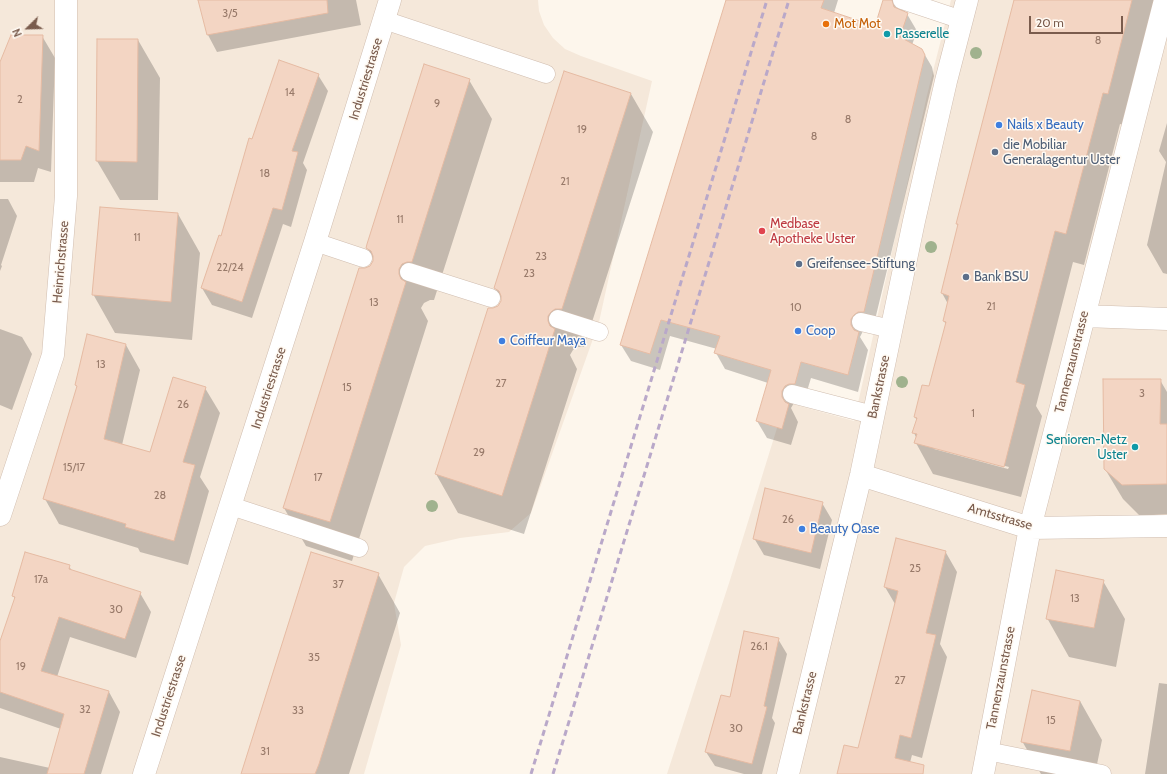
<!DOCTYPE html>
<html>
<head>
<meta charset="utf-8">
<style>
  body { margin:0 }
  #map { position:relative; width:1167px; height:774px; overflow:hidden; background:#fdf6ec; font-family:Cabin,sans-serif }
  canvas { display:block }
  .north { position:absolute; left:8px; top:8px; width:40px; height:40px; -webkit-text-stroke:3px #fffaf3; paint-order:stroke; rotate:247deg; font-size:11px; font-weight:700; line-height:16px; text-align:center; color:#7a5c4d }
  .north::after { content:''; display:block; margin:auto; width:14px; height:18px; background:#7a5c4d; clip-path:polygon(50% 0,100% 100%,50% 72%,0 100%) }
  .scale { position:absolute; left:1029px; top:16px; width:94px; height:18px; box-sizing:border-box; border:2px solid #7a5c4d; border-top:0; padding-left:5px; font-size:12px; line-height:14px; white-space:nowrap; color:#7a5c4d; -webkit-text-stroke:3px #fffaf3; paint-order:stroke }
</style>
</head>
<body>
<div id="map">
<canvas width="1167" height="774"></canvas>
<div class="north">N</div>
<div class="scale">20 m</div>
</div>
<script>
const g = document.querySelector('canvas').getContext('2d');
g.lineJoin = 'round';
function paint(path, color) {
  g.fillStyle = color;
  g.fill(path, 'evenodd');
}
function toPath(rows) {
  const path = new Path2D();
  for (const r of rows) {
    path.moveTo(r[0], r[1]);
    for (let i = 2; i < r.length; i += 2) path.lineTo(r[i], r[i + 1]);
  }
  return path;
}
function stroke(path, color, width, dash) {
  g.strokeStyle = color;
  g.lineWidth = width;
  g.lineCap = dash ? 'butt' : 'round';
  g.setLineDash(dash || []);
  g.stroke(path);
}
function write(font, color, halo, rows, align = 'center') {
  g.font = font + ' Cabin,sans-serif';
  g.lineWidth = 3;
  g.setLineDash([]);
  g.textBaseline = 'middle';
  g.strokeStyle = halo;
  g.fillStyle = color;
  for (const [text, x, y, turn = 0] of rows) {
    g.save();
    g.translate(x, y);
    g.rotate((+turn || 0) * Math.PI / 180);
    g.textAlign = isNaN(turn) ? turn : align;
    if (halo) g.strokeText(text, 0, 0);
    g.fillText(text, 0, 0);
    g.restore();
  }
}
paint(toPath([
  [0,0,538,0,539,11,544,25,553,38,565,49,581,56,652,81,599,322,531,513,509,532,460,538,425,546,404,567,394,603,401,645,364,774,0,774],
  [951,0,1167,0,1167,774,667,774,730,580,785,402,854,421,927,95]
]), '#f5e8da');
paint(toPath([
  [199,0,356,0,361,25,217,52,208,35],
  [727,0,838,0,834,13,876,27,884,0,926,0,904,9,903,12,907,14,917,31,912,45,922,50,932,67,934,76,873,328,863,331,860,337,868,350,858,392,811,378,804,401,794,403,791,408,798,422,791,445,767,438,757,421,768,383,725,369,716,353,717,349,670,336,660,370,631,361,621,345],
  [1015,0,1158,0,1125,125,1120,124,1084,265,1073,262,1036,406,1042,416,1021,497,933,474,916,443,917,439,914,433,917,421,915,417,930,388,946,325,944,321,948,304,942,293,958,226,957,224],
  [934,447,1009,467,1008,469,934,449],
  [42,36,55,58,51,172,38,168,34,182,0,182,0,65],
  [98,40,138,40,160,78,158,200,120,200,97,161],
  [318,75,328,91,303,163,307,170,291,227,283,224,252,318,212,305,202,288,222,237,252,140],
  [469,80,492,119,434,300,430,300,424,303,421,308,428,321,352,561,306,546,284,508,365,269,370,267,374,260,367,248],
  [631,94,653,132,584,347,578,347,573,350,570,355,577,369,524,534,458,513,436,474,502,300,495,288],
  [1167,123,1167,274,1163,273,1147,245,1166,162,1159,151],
  [0,199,8,199,17,216,1,265,2,266,0,271],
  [178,214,200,253,192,340,115,333,93,294],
  [0,329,22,337,32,354,12,410,0,405],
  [126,345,140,370,122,445,151,454,205,388,220,413,200,477,209,491,188,565,140,552,138,548,59,524,45,499,78,388,76,385],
  [1160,380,1167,392,1167,514,1140,516,1123,499,1105,469],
  [822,503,832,520,820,569,764,555,754,538],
  [945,551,957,572,940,644,947,657,922,758,912,755,907,774,838,774,859,750,895,604,885,587],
  [69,566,72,571,140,593,151,612,136,658,70,637,57,677,109,692,120,712,101,774,0,774,0,757,50,768,61,729,0,708,0,644,15,599,13,596],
  [378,574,400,613,349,774,242,774],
  [1103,581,1125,619,1116,667,1069,657,1047,618],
  [778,639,787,654,772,718,775,723,762,774,744,774,715,766,706,752,730,698],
  [1159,683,1167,684,1167,774,1145,774],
  [1080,701,1102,740,1095,774,1041,774,1022,741]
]), '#0003');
const building = toPath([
  [198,0,327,0,328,13,207,35,198,0],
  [726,0,824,0,821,8,875,26,883,0,892,0,894,7,908,13,900,37,922,49,925,55,864,312,858,312,854,315,851,319,851,325,854,330,859,332,848,375,801,362,795,384,789,384,785,386,782,391,782,397,785,402,789,404,782,429,756,421,771,370,714,353,720,336,661,320,650,354,620,345,726,0],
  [1014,0,1132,0,1108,94,1103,93,1066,234,1055,231,1016,382,1025,385,1004,467,914,443,917,434,912,433,917,418,914,417,922,385,929,386,946,322,943,321,949,296,941,293,958,224,956,224,1014,0],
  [11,35,43,35,39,151,26,146,21,160,0,160,0,62,11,35],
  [97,39,138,39,137,162,96,161,97,39],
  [279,60,319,74,292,151,298,152,282,210,273,208,242,302,201,288,219,235,221,236,249,138,252,139,279,60],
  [424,64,470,79,412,262,407,262,402,264,399,269,399,274,401,279,406,282,330,522,283,508,359,268,365,268,370,266,373,261,373,256,371,251,366,248,367,244,424,64],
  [564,71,631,93,562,309,555,309,551,312,548,316,548,321,550,326,555,329,502,496,435,474,488,308,493,308,498,306,501,301,501,296,499,291,494,288,564,71],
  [100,207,178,213,171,302,92,295,100,207],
  [87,334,126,344,104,439,150,452,173,377,206,387,183,462,195,465,174,541,125,527,126,524,43,499,77,386,75,385,87,334],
  [1103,379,1161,379,1160,424,1167,424,1167,484,1122,485,1104,469,1103,379],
  [765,488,823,502,811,553,753,539,765,488],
  [896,538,946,551,926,633,936,635,911,738,900,735,895,758,924,765,923,774,837,774,844,745,858,748,898,591,884,587,896,538],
  [25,552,70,565,69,569,141,592,125,639,59,617,41,671,109,691,84,774,47,774,64,714,0,692,0,641,15,597,12,596,25,552],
  [311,552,379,573,319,764,315,774,241,774,311,552],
  [1056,570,1104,580,1094,628,1046,619,1056,570],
  [744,631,779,638,764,706,767,707,752,764,705,752,721,695,730,697,744,631],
  [1032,690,1080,701,1070,751,1021,742,1032,690]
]);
paint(building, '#f3d5c3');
stroke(building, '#e6bba3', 1);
const lane = toPath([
  [902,0,962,20],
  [384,20,546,74],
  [315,242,363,258],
  [409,272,491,298],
  [558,319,599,332],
  [861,322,891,329],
  [792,394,873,415],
  [231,506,359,548],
  [987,751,1102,774]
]);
const street = toPath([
  [1084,316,1167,319],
  [861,475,1030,528,1167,526],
  [0,515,53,355,66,196,66,0],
  [144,774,315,242,390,0],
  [788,774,861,475,914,221,946,81,967,0],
  [983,774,1030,528,1165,0]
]);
stroke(lane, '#d1beb0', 19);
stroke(street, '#d1beb0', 23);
stroke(lane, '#fff', 18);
stroke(street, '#fff', 22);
stroke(toPath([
  [531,774,767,0],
  [553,774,789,0]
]), '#b9a8c9', 3, [6, 4]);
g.fillStyle = '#a0b28e';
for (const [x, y] of [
  [976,53],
  [931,247],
  [902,382],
  [432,506]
]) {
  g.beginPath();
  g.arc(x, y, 6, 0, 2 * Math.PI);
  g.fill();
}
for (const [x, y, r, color] of [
  [826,24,4,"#e8710a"],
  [887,34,4,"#0f9aa8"],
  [999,125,4,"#3f7fe0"],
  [995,152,4,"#5c6f8a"],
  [762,231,4,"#e0444e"],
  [799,264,4,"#5c6f8a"],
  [966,277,4,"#5c6f8a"],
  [798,331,4,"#3f7fe0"],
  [502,341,4,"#3f7fe0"],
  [1135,447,4,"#0f9aa8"],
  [802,529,4,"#3f7fe0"]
]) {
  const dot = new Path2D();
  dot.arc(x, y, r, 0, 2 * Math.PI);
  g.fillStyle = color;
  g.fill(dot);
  stroke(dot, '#fffaf3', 1.5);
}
write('11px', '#987a6a', null, [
  ["3/5",230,14],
  ["8",1098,41],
  ["14",290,93],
  ["2",20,100],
  ["9",437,104],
  ["8",848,120],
  ["19",582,130],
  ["8",814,137],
  ["18",265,174],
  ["21",565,182],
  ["11",400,220],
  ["11",137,238],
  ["23",541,257],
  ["22/24",230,268],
  ["23",529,274],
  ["13",374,303],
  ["21",991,307],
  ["10",796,308],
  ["13",101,365],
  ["27",501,384],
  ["15",347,388],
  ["3",1142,394],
  ["26",183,405],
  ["1",973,414],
  ["29",479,453],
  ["15/17",74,468],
  ["17",318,478],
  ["28",160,496],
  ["26",788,520],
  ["25",915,569],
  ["17a",41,580],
  ["37",338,585],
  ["13",1075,599],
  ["30",116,610],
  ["26.1",759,647],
  ["35",314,658],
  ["19",21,667],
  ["27",900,681],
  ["32",85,710],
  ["33",298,711],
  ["15",1051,721],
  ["30",736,729],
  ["31",265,752]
]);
write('13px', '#c56008', '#fffaf3', [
  ["Mot Mot",834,24]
], 'left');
write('13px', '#0d838f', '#fffaf3', [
  ["Passerelle",895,34],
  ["Senioren-Netz",1127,440,"right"],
  ["Uster",1127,455,"right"]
], 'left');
write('13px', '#7a5c4d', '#fffaf3', [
  ["Industriestrasse",366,79,-73],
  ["Heinrichstrasse",61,262,-85],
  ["Tannenzaunstrasse",1072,362,-76],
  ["Bankstrasse",879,387,-78],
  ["Industriestrasse",269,388,-72],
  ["Amtsstrasse",1000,517,16],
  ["Tannenzaunstrasse",1001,678,-79],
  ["Industriestrasse",169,696,-72],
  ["Bankstrasse",805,703,-76]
]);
write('13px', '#366cbe', '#fffaf3', [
  ["Nails x Beauty",1007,125],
  ["Coop",806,331],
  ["Coiffeur Maya",510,341],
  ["Beauty Oase",810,529]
], 'left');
write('13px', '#4e5e75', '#fffaf3', [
  ["die Mobiliar",1003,145],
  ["Generalagentur Uster",1003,160],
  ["Greifensee-Stiftung",807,264],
  ["Bank BSU",974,277]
], 'left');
write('13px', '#be3a42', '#fffaf3', [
  ["Medbase",770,224],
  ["Apotheke Uster",770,239]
], 'left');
</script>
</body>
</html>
